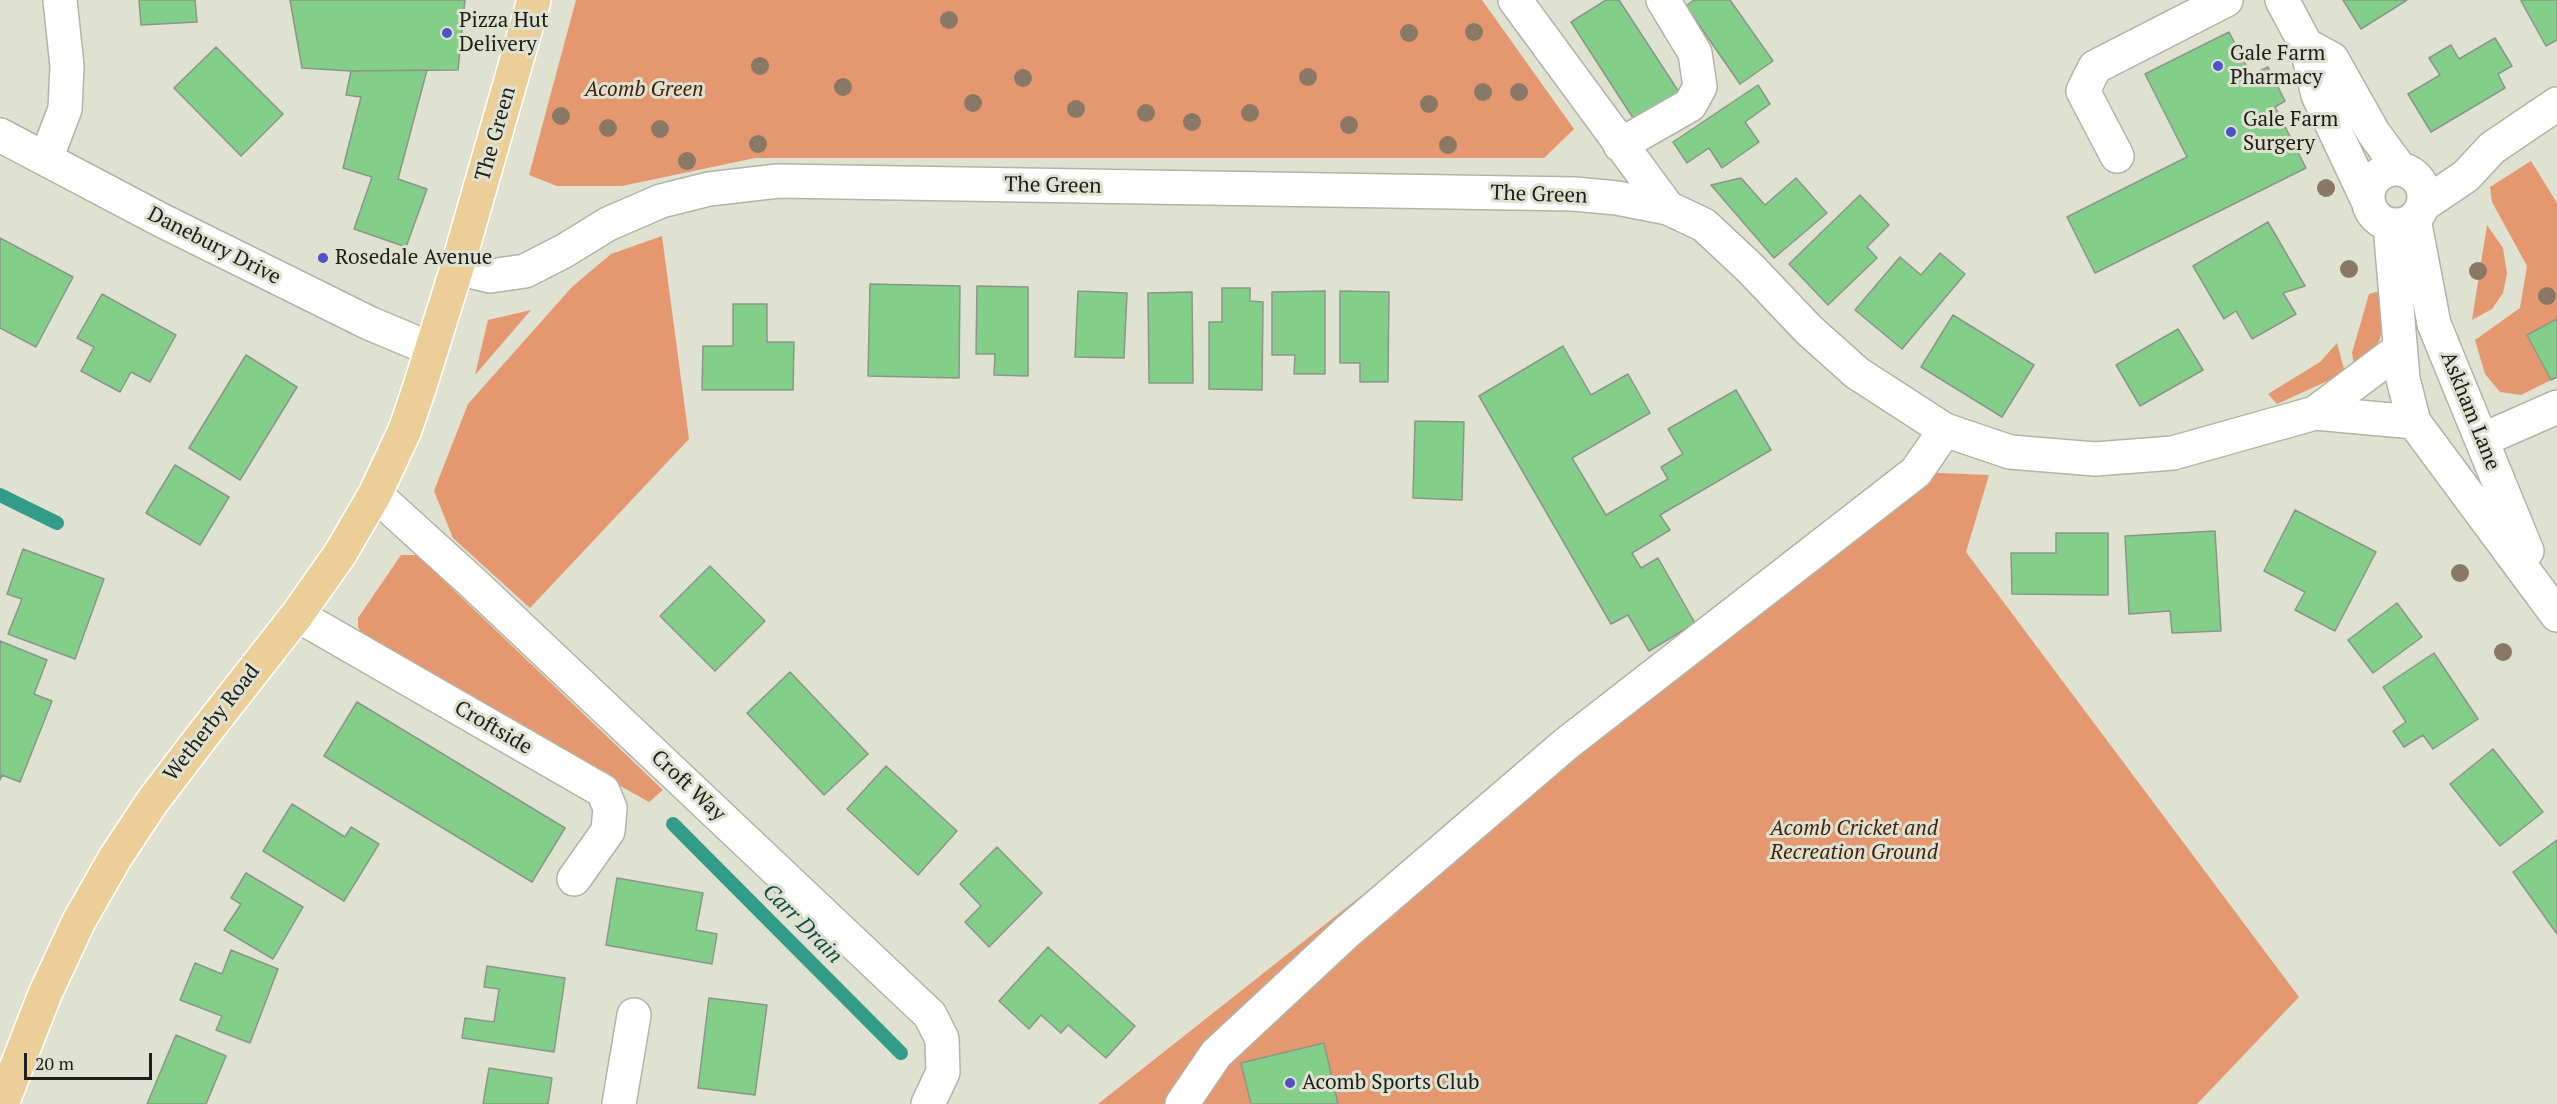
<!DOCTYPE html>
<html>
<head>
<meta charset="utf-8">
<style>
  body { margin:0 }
  #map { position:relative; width:2557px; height:1104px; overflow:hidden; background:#dfe1d1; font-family:"PT Serif",serif }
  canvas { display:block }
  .scale { position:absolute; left:24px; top:1053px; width:128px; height:27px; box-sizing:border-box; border:3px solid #1d1e19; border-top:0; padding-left:8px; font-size:18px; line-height:21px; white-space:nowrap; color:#1d1e19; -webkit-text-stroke:4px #dfe1d1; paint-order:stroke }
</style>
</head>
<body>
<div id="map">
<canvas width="2557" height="1104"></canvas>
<div class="scale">20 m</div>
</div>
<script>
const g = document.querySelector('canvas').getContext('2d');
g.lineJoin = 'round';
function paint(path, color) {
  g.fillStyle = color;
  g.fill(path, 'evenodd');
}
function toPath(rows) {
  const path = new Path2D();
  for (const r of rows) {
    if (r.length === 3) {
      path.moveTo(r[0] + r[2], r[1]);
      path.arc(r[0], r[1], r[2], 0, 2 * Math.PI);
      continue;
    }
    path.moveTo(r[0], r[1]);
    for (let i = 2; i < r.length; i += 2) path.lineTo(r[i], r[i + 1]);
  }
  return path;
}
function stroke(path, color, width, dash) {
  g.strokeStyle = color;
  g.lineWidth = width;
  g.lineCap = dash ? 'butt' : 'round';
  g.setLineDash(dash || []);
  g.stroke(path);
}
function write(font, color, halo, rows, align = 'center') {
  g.font = font + ' "PT Serif",serif';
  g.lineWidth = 6;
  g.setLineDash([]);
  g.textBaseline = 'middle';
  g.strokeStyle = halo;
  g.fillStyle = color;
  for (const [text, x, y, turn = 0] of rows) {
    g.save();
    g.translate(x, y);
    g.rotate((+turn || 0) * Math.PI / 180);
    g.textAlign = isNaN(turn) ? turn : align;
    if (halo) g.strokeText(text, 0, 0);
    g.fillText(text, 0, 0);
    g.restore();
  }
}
paint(toPath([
  [576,0,1482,0,1574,129,1544,158,755,158,622,186,557,186,529,175],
  [2531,161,2557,203,2557,319,2527,336,2551,380,2521,395,2500,392,2485,374,2475,340,2520,308,2527,266,2492,202,2490,187],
  [2487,225,2503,248,2507,274,2503,293,2492,309,2472,320],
  [662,236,689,439,530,608,453,538,434,491,468,404,572,287,611,254],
  [2383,290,2385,315,2380,339,2369,357,2355,370,2352,353,2369,294],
  [531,310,475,375,488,320],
  [2337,343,2345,373,2277,404,2268,394,2320,362],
  [1906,465,1916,472,1989,475,1966,552,2299,997,2197,1104,1098,1104],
  [401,555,417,555,663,790,649,802,368,644,358,627,358,618]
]), '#e59770');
stroke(toPath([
  [0,495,57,523],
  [673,824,901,1053]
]), '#329c89', 14);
const building = toPath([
  [139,0,195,0,197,22,141,25,139,0],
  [290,0,465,0,458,70,351,71,302,68,290,0],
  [1606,0,1619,0,1679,92,1635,121,1571,22,1606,0],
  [1694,0,1730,0,1773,61,1740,84,1686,6,1694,0],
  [2343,0,2407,0,2361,29,2343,0],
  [2523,0,2557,0,2557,40,2546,46,2521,1,2523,0],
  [2229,32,2251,75,2268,67,2285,101,2275,107,2306,168,2095,273,2067,217,2187,157,2145,74,2229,32],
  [2495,38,2512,66,2498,74,2505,88,2431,132,2408,94,2440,75,2429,58,2451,45,2459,59,2495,38],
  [216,47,283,114,241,156,174,88,216,47],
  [427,70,398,179,427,189,406,247,354,229,372,177,343,168,361,97,346,95,351,71,427,70],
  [1758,85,1770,104,1745,122,1759,142,1722,168,1709,148,1687,163,1673,142,1758,85],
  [1741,178,1765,205,1796,178,1827,213,1774,258,1711,185,1741,178],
  [1860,195,1889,225,1867,247,1877,258,1828,305,1789,264,1860,195],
  [2268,222,2305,286,2283,293,2296,314,2252,339,2236,311,2224,319,2193,266,2268,222],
  [0,238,73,277,36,347,0,328,0,238],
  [1940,253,1965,274,1902,349,1855,310,1900,257,1921,275,1940,253],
  [870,284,960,286,959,378,868,376,870,284],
  [977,286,1028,287,1028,376,994,375,995,354,976,354,977,286],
  [1222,288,1250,288,1250,301,1263,302,1262,390,1209,389,1209,322,1222,322,1222,288],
  [1078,291,1127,293,1124,358,1075,357,1078,291],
  [1325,291,1325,374,1294,374,1295,355,1272,355,1272,292,1325,291],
  [1340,291,1389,292,1388,382,1360,382,1360,363,1340,363,1340,291],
  [1192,292,1193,383,1149,383,1148,293,1192,292],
  [102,294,176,335,150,382,131,372,120,392,81,371,94,347,77,338,102,294],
  [733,304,767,304,767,342,794,342,793,390,702,390,703,346,733,346,733,304],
  [1953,315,2034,365,2002,417,1921,367,1953,315],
  [2557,319,2557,377,2551,380,2527,335,2557,319],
  [2178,329,2203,370,2140,406,2116,365,2178,329],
  [1563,346,1591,395,1628,374,1650,413,1572,458,1606,515,1668,479,1661,467,1683,454,1668,429,1736,390,1771,450,1660,515,1670,530,1632,553,1641,568,1658,558,1695,623,1649,651,1628,615,1611,624,1479,396,1563,346],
  [246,355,297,387,240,480,189,448,246,355],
  [1415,421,1464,422,1462,500,1413,498,1415,421],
  [175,465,229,497,200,545,146,513,175,465],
  [2295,510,2376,552,2335,631,2295,610,2305,592,2264,571,2295,510],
  [2215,531,2221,631,2172,633,2170,611,2129,614,2125,536,2215,531],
  [2056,533,2108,533,2108,595,2012,594,2011,553,2056,553,2056,533],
  [23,549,104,579,75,659,8,634,22,599,7,594,23,549],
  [710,566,765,621,715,671,660,616,710,566],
  [2397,603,2422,637,2373,673,2348,640,2397,603],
  [0,641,47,660,34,694,52,701,20,782,2,775,0,780,0,641],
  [2434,653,2478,719,2433,749,2423,735,2404,747,2393,731,2406,722,2383,687,2434,653],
  [790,672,868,754,824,795,747,713,790,672],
  [357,702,565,828,532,882,324,756,357,702],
  [2493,749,2543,812,2500,846,2450,784,2493,749],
  [886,766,957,831,918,875,847,809,886,766],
  [292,804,345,837,351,827,379,844,344,901,263,851,292,804],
  [2557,840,2557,934,2513,872,2557,840],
  [997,847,1042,893,989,947,965,922,981,906,960,884,997,847],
  [246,873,303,907,273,959,224,930,241,904,231,898,246,873],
  [617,878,703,893,696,930,717,934,712,964,606,945,617,878],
  [1048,947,1135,1026,1106,1058,1068,1025,1061,1033,1041,1015,1029,1029,999,1001,1048,947],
  [231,950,278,969,250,1043,216,1030,222,1016,180,1000,195,963,222,974,231,950],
  [487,966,565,978,554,1052,462,1038,465,1018,494,1022,499,989,484,987,487,966],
  [709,998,767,1005,755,1095,698,1088,709,998],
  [176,1035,226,1056,206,1104,147,1104,176,1035],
  [1324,1043,1338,1104,1251,1104,1241,1063,1324,1043],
  [489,1068,552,1078,548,1104,483,1104,489,1068]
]);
paint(building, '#83ce88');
stroke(building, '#8b968b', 1.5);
const minor = toPath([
  [1515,0,1668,208],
  [2282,0,2306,45,2318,95,2367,199],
  [2306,45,2332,59,2373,132,2400,169],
  [0,135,161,220,369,323,431,349],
  [1620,145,1690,105,1700,87,1695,53,1663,0],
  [2117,156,2083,91,2095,67,2226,0],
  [46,159,65,109,67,66,60,0],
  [2396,197,28],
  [2423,205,2466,176,2492,148,2557,104],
  [2414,219,2434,324,2527,551],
  [2390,225,2403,379,2414,422,2557,615],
  [457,268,490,276,525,271,564,251,608,224,661,201,709,189,778,181,1574,194,1617,198,1668,208,1704,225,1750,268,1809,330,1857,373,1945,430,2010,452,2095,459,2173,453,2315,413,2414,422],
  [2315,413,2400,349],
  [2482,440,2557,407],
  [375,494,473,583,930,1015,942,1039,943,1072,928,1104],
  [297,615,603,791,610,808,608,831,574,879],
  [619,1104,634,1015],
  [1182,1104,1216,1054,1347,932,1566,744,1916,472,1945,430]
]);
const major = toPath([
  [2,1104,45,994,79,921,115,858,152,802,203,735,297,615,340,554,375,494,405,430,419,389,457,268,534,0]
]);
stroke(minor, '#b2b4a5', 36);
stroke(major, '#fff', 36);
stroke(minor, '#fff', 33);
stroke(major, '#ecce98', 33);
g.fillStyle = '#8a7866';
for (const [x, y] of [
  [949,20],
  [1474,32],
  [1409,33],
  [760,66],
  [1308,77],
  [1023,78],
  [843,87],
  [1483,92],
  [1519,92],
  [973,103],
  [1429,104],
  [1076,109],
  [1146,113],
  [1250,113],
  [561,116],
  [1192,122],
  [1349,125],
  [608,128],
  [660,129],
  [758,144],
  [1448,145],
  [687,161],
  [2326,188],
  [2349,269],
  [2478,271],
  [2547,296],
  [2460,573],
  [2503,652]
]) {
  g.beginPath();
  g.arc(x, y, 9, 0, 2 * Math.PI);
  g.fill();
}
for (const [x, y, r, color] of [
  [447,33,6,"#4f51c8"],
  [2218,66,6,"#4f51c8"],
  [2231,132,6,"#4f51c8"],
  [323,258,6,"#4f51c8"],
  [1290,1083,6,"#4f51c8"]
]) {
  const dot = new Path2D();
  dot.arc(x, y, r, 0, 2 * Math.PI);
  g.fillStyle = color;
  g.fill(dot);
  stroke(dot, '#dfe1d1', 2);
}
write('21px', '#1d1e19', '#dfe1d1', [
  ["Pizza Hut",459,21],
  ["Delivery",459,45],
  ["Gale Farm",2230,54],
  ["Pharmacy",2230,78],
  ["Gale Farm",2243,120],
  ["Surgery",2243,144],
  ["Rosedale Avenue",335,258],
  ["Acomb Sports Club",1302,1083]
], 'left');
write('italic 21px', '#45220e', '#dfe1d1', [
  ["Acomb Green",644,90],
  ["Acomb Cricket and",1854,829],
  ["Recreation Ground",1854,853]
]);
write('21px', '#1d1e19', '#dfe1d1', [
  ["The Green",496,134,-74],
  ["The Green",1053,186,1],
  ["The Green",1539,195,2],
  ["Danebury Drive",214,246,27],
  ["Askham Lane",2470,411,68],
  ["Wetherby Road",212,723,-52],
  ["Croftside",493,728,30],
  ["Croft Way",688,786,43]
]);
write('italic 22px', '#114d42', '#dfe1d1', [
  ["Carr Drain",802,924,45]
]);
</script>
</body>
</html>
